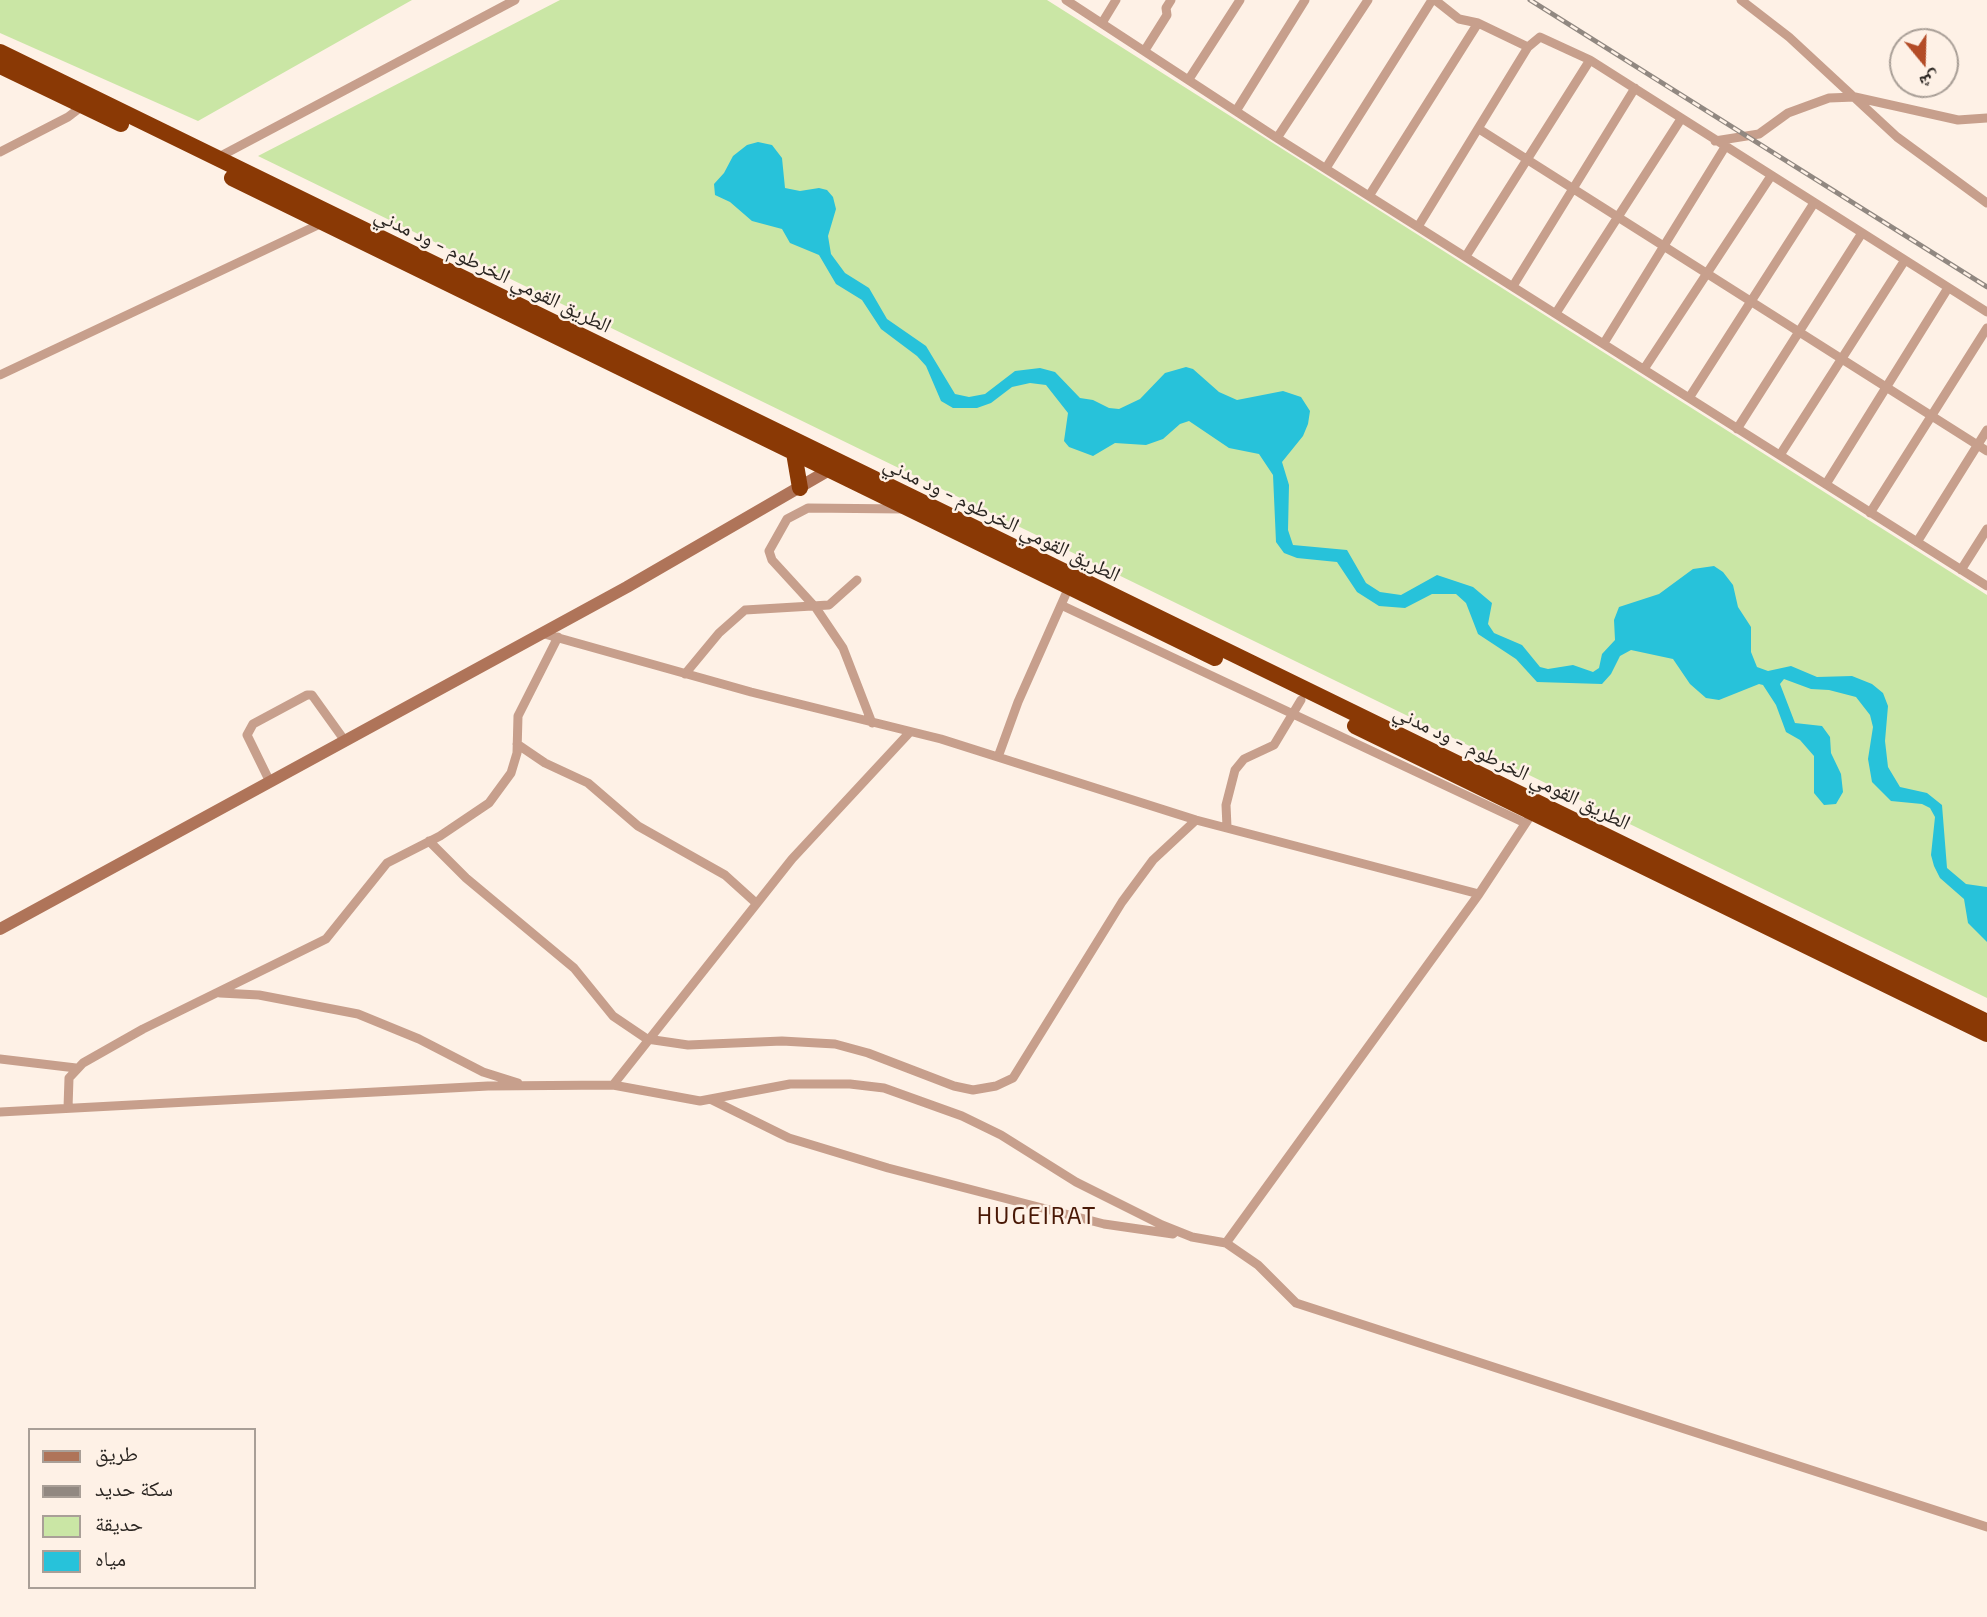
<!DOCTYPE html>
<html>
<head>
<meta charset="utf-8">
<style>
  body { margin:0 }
  #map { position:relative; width:1987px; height:1617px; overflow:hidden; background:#fef1e6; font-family:"Exo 2","Noto Naskh Arabic",sans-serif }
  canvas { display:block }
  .legend { position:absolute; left:28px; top:1428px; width:228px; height:161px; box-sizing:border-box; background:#fef1e6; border:2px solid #a99f97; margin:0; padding:9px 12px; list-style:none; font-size:21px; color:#2a2521 }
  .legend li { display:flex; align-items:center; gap:14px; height:35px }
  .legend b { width:35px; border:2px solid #a99f97 }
  .north { position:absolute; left:1889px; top:28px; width:70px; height:70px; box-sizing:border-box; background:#fef1e6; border:2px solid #a99f97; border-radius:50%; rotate:161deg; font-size:19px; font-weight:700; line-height:28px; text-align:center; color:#2a2521 }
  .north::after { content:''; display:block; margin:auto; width:24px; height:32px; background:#b34c27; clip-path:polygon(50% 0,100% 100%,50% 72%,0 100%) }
</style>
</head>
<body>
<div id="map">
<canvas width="1987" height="1617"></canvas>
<ul class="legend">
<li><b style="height:9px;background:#af7459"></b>طريق</li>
<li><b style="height:9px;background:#918881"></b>سكة حديد</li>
<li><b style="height:19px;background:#cae6a5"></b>حديقة</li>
<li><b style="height:19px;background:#27c2da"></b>مياه</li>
</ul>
<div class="north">ش</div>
</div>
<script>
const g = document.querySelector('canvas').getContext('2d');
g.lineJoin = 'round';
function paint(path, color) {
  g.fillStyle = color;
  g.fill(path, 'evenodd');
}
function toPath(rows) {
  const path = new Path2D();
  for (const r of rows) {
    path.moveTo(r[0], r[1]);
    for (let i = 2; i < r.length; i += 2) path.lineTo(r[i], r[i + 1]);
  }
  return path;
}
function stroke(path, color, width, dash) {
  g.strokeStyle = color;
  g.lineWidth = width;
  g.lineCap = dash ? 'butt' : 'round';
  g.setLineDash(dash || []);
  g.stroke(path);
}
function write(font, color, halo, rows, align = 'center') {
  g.font = font + ' "Exo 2","Noto Naskh Arabic",sans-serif';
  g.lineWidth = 5;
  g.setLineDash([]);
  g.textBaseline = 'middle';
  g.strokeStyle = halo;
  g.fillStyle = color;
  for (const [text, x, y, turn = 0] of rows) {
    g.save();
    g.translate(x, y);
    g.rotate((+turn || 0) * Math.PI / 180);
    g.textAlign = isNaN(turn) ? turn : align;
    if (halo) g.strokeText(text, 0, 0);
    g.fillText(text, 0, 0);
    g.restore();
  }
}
paint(toPath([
  [0,0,412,0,198,121,0,33],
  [560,0,1047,0,1987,595,1987,998,258,156]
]), '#cae6a5');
paint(toPath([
  [758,142,772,145,782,158,785,188,800,191,819,188,827,190,833,197,836,209,828,236,831,254,845,273,869,288,887,319,926,346,955,394,969,397,985,394,1015,371,1040,368,1055,372,1080,398,1093,400,1109,408,1119,409,1140,399,1165,373,1186,367,1193,369,1219,392,1237,400,1283,391,1301,397,1310,411,1308,424,1303,436,1282,462,1289,485,1288,530,1293,545,1347,550,1366,583,1380,592,1401,595,1437,575,1473,587,1492,603,1488,624,1494,633,1522,645,1540,667,1548,669,1573,665,1593,672,1599,668,1602,654,1615,640,1614,620,1619,607,1659,594,1693,569,1714,566,1723,572,1733,585,1738,607,1751,627,1751,652,1757,667,1768,671,1791,666,1817,677,1852,676,1872,684,1883,693,1888,706,1885,741,1888,767,1900,787,1927,793,1942,805,1947,868,1966,884,1987,887,1987,942,1968,923,1964,899,1940,878,1934,866,1931,855,1935,817,1930,808,1922,804,1891,801,1872,782,1868,759,1873,727,1870,715,1856,697,1829,690,1811,689,1784,679,1780,684,1795,723,1822,726,1830,737,1831,753,1841,774,1843,792,1836,804,1824,805,1814,793,1814,756,1800,740,1786,732,1776,705,1763,685,1759,684,1719,700,1706,698,1690,684,1673,659,1631,650,1620,656,1611,674,1602,684,1537,682,1516,659,1478,634,1466,603,1456,594,1432,594,1405,608,1379,606,1357,592,1337,562,1297,558,1284,553,1276,542,1273,475,1259,454,1229,448,1189,421,1180,424,1163,439,1146,445,1115,443,1093,456,1069,447,1064,441,1068,413,1046,385,1030,383,1012,387,991,403,977,408,953,408,941,401,926,366,917,356,881,329,862,300,836,284,819,255,790,243,782,229,752,221,730,202,715,195,714,184,724,173,733,156,747,145]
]), '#27c2da');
stroke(toPath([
  [1066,0,1277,138,1987,586],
  [1435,0,1459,19,1478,23,1528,47],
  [1741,0,1789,37,1897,137,1987,203],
  [1102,23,1116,0],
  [1145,50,1167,15,1166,8,1171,0],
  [1189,79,1240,0],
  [1236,111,1305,0],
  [1479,129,1987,451],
  [1277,138,1368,0],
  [1715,141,1759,134,1788,113,1829,98,1855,97,1958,120,1987,118],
  [0,152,68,117,85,104],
  [217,158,515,0],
  [1326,168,1432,0],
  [1369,196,1478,23],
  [1419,225,1528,47,1540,37,1590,60,1987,312],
  [1466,256,1590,60],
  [1513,286,1635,88],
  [1556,313,1681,119],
  [1604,343,1725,147],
  [1644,369,1771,176],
  [0,375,320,224],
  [1689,398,1814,203],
  [1737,429,1862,233],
  [1780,455,1905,260],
  [1826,484,1948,288],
  [1870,513,1987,328],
  [1917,542,1987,430],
  [1961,570,1987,529],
  [1061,605,1525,823],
  [541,633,751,692,941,739,1196,820,1479,894],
  [685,674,719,633,745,610,829,605,857,580],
  [872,723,843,648,816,608,772,560,769,551,787,519,808,508,903,509],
  [517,744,545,763,588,783,638,826,725,875,756,903],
  [998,757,1018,702,1069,587],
  [270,782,247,735,253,724,307,695,312,695,345,741],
  [1227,827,1226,805,1235,770,1244,759,1274,745,1301,700],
  [429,841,466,878,574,968,613,1016,647,1039,688,1045,782,1041,835,1044,868,1053,954,1086,973,1090,996,1086,1013,1078,1122,902,1153,860,1196,820],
  [220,993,259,995,358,1014,419,1039,483,1072,518,1083],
  [0,1059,76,1068],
  [613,1085,792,859,910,732],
  [712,1100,789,1138,888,1168,1104,1224,1173,1234],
  [68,1108,69,1078,83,1063,143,1029,326,939,387,863,440,836,489,803,511,773,517,753,518,716,558,637],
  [0,1112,488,1086,613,1085,700,1101,790,1084,850,1084,884,1088,962,1116,1001,1135,1076,1182,1162,1225,1192,1237,1226,1243,1258,1265,1296,1303,1987,1527],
  [1226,1243,1479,894,1533,812]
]), '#c79f8c', 9);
stroke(toPath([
  [0,929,627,587,836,466]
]), '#af7459', 12);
stroke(toPath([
  [0,52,1987,1022],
  [0,66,121,124],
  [232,178,1215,658],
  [794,453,800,488],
  [1355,726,1987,1034]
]), '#8a3905', 16);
const rail = toPath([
  [1530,0,1987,287]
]);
stroke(rail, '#918881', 5);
stroke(rail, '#fef1e6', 2.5, [8]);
write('21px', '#2a2521', '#fef1e6', [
  ["الطريق القومي الخرطوم - ود مدني",493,270,26],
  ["الطريق القومي الخرطوم - ود مدني",1002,519,26],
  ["الطريق القومي الخرطوم - ود مدني",1512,767,26]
]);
g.letterSpacing = '2px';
write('23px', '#491806', '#fef1e6', [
  ["HUGEIRAT",1037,1216]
]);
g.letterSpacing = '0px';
</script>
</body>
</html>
